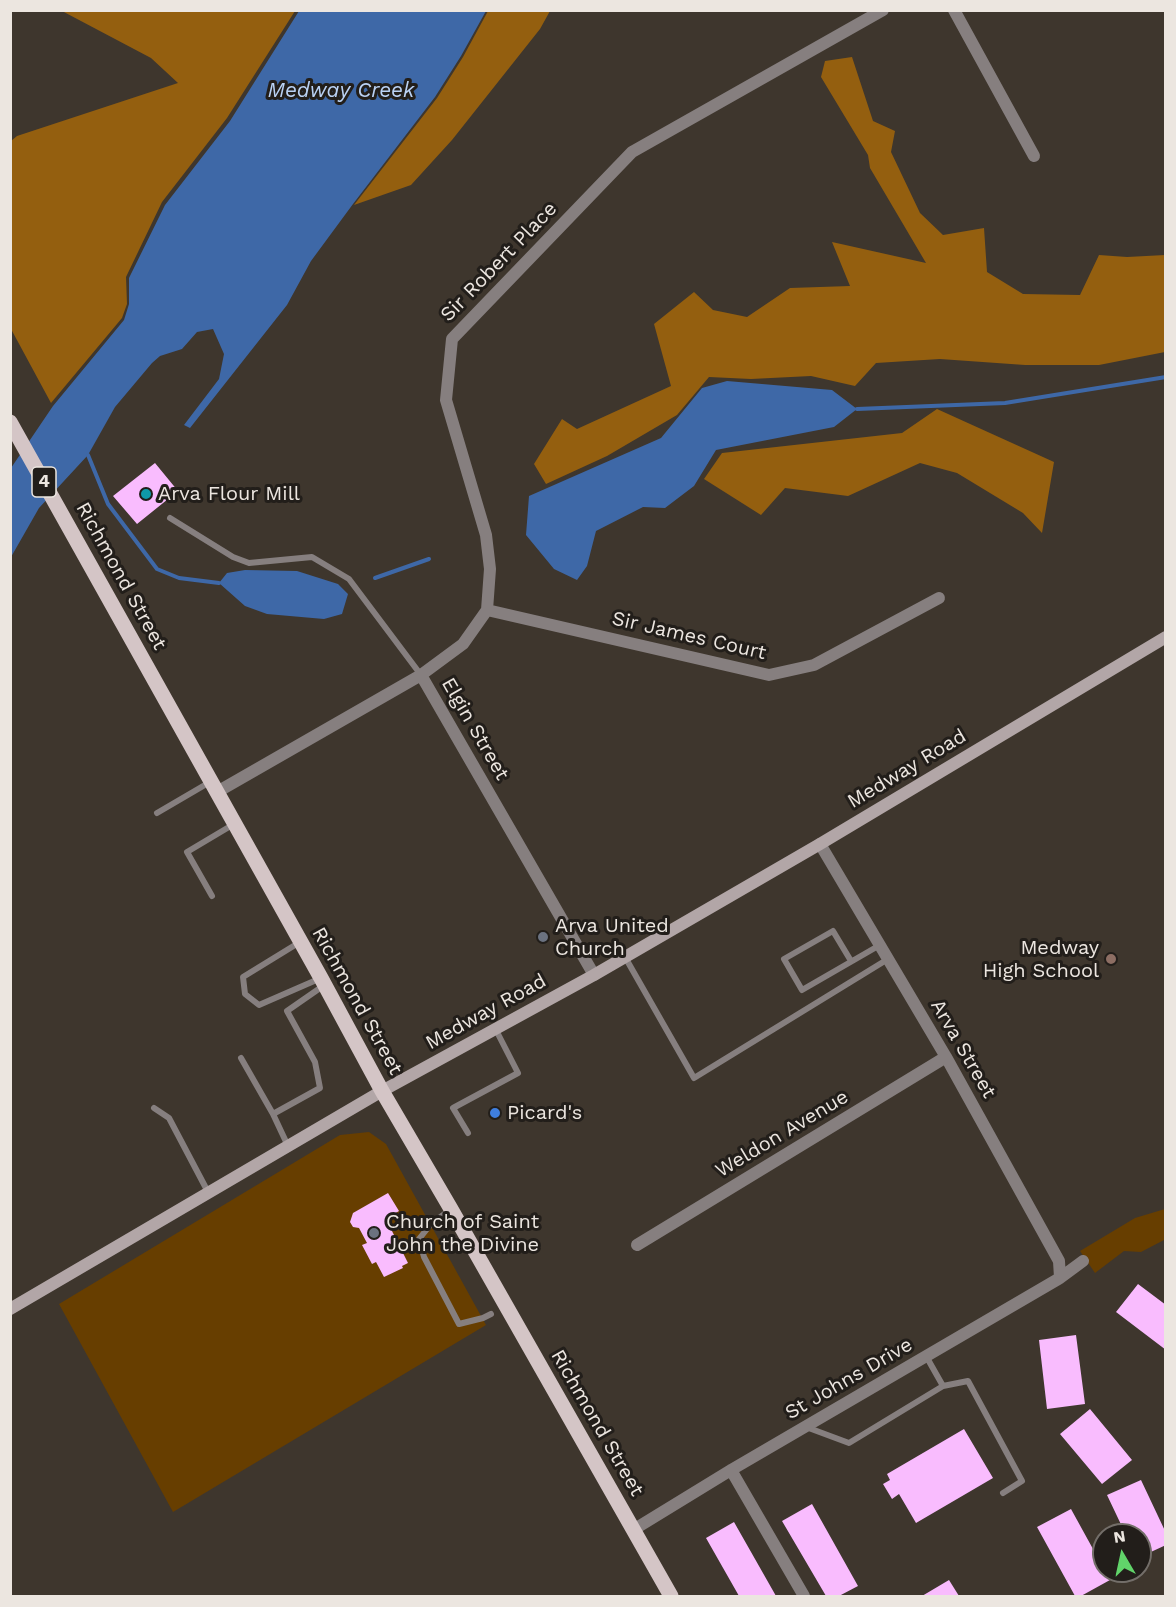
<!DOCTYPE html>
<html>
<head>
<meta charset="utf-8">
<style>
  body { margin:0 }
  #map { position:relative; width:1176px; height:1607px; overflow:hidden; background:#3e362d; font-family:"Work Sans",sans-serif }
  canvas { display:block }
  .frame { position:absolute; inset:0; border:12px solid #ece6e0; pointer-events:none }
  .north { position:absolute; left:1092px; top:1523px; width:60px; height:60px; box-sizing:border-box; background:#221e1a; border:2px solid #736e69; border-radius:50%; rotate:351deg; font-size:16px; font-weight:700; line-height:24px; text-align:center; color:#ece6e0 }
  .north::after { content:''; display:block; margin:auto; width:21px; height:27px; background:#61d46a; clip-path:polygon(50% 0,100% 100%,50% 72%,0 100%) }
</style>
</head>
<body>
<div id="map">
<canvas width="1176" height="1607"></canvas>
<div class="frame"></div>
<div class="north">N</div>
</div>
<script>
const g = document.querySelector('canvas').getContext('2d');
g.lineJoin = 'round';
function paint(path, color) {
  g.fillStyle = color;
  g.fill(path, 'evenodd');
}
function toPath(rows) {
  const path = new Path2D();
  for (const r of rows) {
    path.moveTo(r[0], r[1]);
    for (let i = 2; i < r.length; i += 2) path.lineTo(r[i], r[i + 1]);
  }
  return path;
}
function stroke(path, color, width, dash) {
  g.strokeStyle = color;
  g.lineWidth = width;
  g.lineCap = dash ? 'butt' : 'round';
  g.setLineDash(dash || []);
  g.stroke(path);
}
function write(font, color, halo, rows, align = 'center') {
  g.font = font + ' "Work Sans",sans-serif';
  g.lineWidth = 6;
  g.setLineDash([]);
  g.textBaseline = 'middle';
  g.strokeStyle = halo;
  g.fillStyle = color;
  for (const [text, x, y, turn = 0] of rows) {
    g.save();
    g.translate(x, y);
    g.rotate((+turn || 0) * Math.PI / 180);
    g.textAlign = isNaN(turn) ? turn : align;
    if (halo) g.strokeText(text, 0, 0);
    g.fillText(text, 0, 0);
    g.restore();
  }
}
paint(toPath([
  [369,1132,386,1144,486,1325,173,1512,59,1304,340,1135],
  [1165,1209,1165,1242,1164,1240,1141,1252,1124,1251,1095,1273,1080,1251,1135,1218]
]), '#673e00');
paint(toPath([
  [62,11,295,11,227,118,162,202,126,277,127,304,122,318,51,403,11,329,11,141,17,136,178,83,151,58],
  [488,11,550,11,540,29,452,140,411,185,354,205,437,98,463,57],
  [852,57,873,121,895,131,891,152,920,213,943,235,984,228,987,272,1023,294,1080,295,1099,255,1127,257,1165,255,1165,352,1099,365,1025,365,940,359,876,363,855,386,811,376,751,379,709,377,677,415,607,456,546,484,534,464,562,419,577,429,671,386,654,324,694,292,713,310,747,317,790,288,850,286,832,242,926,263,870,168,868,155,821,77,825,61],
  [937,409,1054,462,1042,533,1023,513,957,473,920,463,848,496,785,488,761,515,704,479,722,453,902,433]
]), '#945f0f');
paint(toPath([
  [299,11,486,11,461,56,435,97,353,204,311,261,287,305,190,428,184,425,219,379,224,354,213,329,197,332,182,349,160,356,152,363,115,407,88,455,39,508,11,557,11,468,53,406,124,320,129,304,129,278,165,205,230,121],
  [727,381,832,390,857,409,834,427,716,450,694,486,665,508,643,507,596,531,587,566,577,580,554,569,526,535,529,496,661,438,702,388],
  [245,570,297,571,338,584,348,594,342,614,324,619,267,614,245,606,219,583,227,573]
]), '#3e68a7');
stroke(toPath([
  [857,409,1005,403,1166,377],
  [88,455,108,504,157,569,179,578,219,583],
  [375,578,429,559]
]), '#3e68a7', 4);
paint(toPath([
  [155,463,178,491,137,524,113,496],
  [388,1193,399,1211,386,1219,408,1263,402,1266,403,1268,384,1277,376,1262,372,1264,362,1245,367,1243,359,1228,353,1227,350,1222,353,1213],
  [1138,1284,1166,1305,1166,1350,1116,1312],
  [1076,1335,1085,1404,1047,1409,1039,1340],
  [1090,1409,1132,1460,1102,1484,1060,1434],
  [964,1429,993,1478,916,1523,899,1494,892,1499,883,1484,890,1480,887,1474],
  [1141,1480,1166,1533,1166,1545,1140,1557,1140,1535,1126,1535,1107,1495],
  [812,1504,858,1586,839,1596,826,1596,782,1521],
  [1071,1509,1104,1569,1104,1571,1110,1580,1081,1596,1075,1596,1037,1527],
  [734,1522,776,1596,739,1596,706,1538],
  [949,1580,959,1596,922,1596]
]), '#f9bcfe');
stroke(toPath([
  [170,518,233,557,249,563,312,557,349,579,421,675],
  [157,813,210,782],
  [212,896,187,852,234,824],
  [300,942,243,977,245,994,259,1005,321,978],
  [625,957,694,1078,888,959],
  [851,961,833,931,784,959,802,990,880,945],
  [241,1058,273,1114,288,1146],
  [154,1108,169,1118,208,1192],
  [273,1114,320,1088,315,1062,287,1011,323,986],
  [468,1133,453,1108,518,1073,496,1030],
  [450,1210,431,1224,419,1239,424,1257,459,1324,483,1318,491,1314],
  [943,1386,968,1381,1022,1481,1003,1493],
  [806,1427,849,1443,943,1386,926,1356]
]), '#867f7f', 6);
stroke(toPath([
  [954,10,1034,156],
  [487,610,769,675,814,665,939,598],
  [421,675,594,975],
  [217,792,421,675,463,644,487,610,490,569,486,535,446,400,452,339,632,152,883,10],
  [820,844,946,1057,1059,1261,1060,1278],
  [637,1245,946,1057],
  [731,1470,804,1596],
  [633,1530,731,1470,1060,1278,1083,1261]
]), '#867f7f', 12);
stroke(toPath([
  [10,1309,382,1091,594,975,820,844,1166,637]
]), '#b2a6a7', 12);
stroke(toPath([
  [10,422,321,978,382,1091,451,1209,671,1596]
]), '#d4c5c6', 15);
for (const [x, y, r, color] of [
  [146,494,6,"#0f9aa8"],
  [543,937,6,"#6b7280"],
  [1111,959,6,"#8d6e63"],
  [495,1113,6,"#3f7fe0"],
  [374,1233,6,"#6b7280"]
]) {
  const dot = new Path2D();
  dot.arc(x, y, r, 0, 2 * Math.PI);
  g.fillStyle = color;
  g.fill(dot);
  stroke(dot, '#221e1a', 2);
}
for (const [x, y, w] of [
  [44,482,24]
]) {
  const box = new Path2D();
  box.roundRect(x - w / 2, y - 15, w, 30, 4.5);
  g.fillStyle = '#221e1a';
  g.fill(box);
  stroke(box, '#ece6e0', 1.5);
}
write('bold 18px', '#ece6e0', null, [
  ["4",44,482]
]);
write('20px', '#ece6e0', '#221e1a', [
  ["Sir Robert Place",499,262,-46],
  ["Richmond Street",121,576,61],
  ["Sir James Court",689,636,13],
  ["Elgin Street",475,729,60],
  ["Medway Road",907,769,-31],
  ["Richmond Street",357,1001,61],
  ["Medway Road",486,1012,-29],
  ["Arva Street",963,1049,60],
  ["Weldon Avenue",782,1134,-31],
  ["St Johns Drive",849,1379,-30],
  ["Richmond Street",597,1423,60]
]);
write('20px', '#ece6e0', '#221e1a', [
  ["Arva Flour Mill",158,494],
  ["Arva United",555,926],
  ["Church",555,949],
  ["Medway",1099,948,"right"],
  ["High School",1099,971,"right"],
  ["Picard's",507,1113],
  ["Church of Saint",386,1222],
  ["John the Divine",386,1245]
], 'left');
write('italic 21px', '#bad2f5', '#221e1a', [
  ["Medway Creek",341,91]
]);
</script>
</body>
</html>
